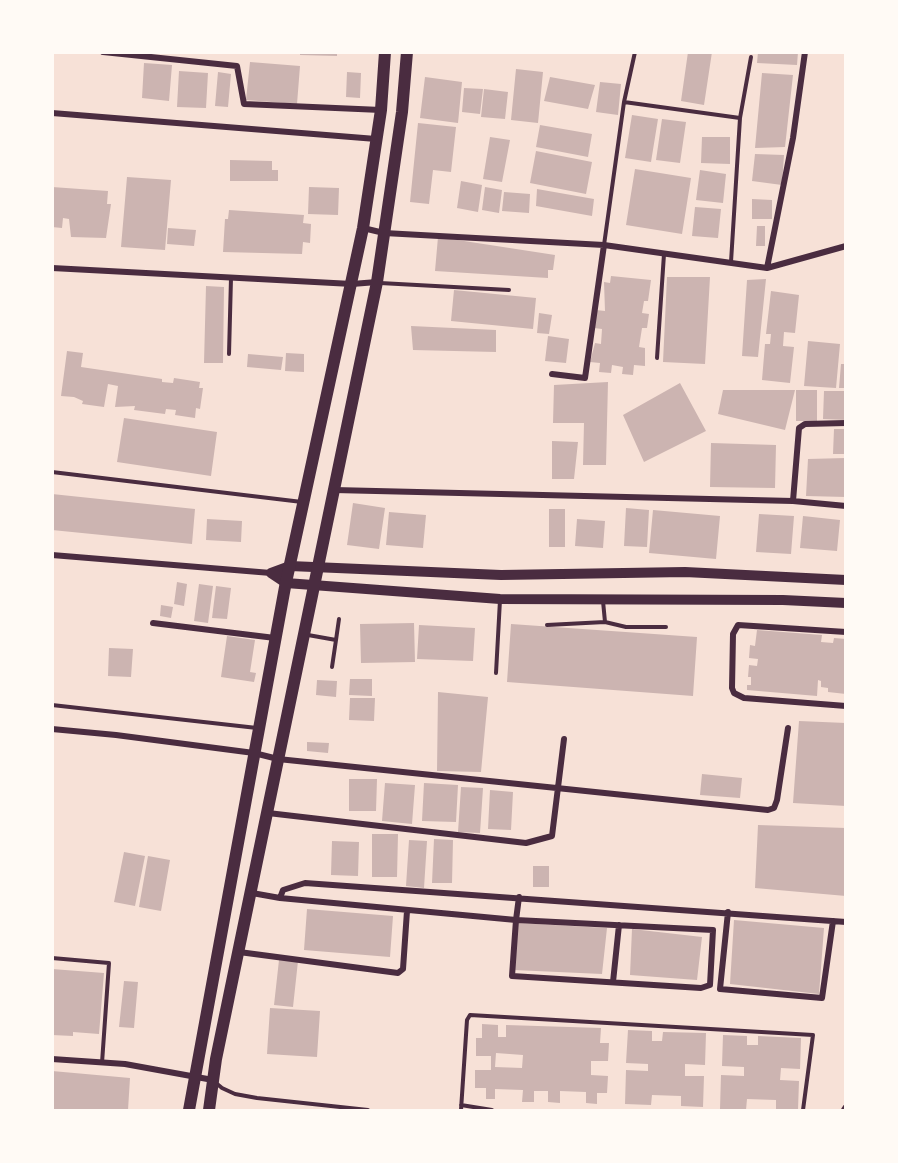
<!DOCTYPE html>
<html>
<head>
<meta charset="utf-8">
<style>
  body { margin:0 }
  #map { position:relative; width:898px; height:1163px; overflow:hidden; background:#f7e1d7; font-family:"Zilla Slab",serif }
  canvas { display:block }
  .frame { position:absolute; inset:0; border:54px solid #fffaf5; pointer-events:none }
</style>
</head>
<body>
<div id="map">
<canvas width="898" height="1163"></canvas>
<div class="frame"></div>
</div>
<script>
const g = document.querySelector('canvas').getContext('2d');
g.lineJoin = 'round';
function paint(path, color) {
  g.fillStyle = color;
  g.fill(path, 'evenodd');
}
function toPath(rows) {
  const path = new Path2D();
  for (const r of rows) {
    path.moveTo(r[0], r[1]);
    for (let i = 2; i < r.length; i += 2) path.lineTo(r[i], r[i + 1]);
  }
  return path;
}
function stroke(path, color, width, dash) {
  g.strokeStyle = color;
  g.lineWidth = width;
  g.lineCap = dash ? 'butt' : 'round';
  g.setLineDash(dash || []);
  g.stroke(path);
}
paint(toPath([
  [300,52,337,52,337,56,300,55],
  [688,52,712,52,704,105,681,101],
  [758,52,798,52,797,65,757,63],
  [250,62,300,66,297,104,246,100],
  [144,63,172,65,169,101,142,98],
  [516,69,543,72,538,123,511,120],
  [179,71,208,73,206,108,177,107],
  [218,72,231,74,228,107,215,106],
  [347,72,361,73,360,98,346,97],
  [762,73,793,75,785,147,755,148],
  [425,77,462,82,458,123,420,118],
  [550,77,595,85,588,109,544,101],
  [600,82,621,84,618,115,596,112],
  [464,88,483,89,480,114,462,112],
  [484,89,508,92,505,119,481,117],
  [632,115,658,119,651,162,625,158],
  [662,119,686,122,680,163,656,160],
  [418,123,456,127,451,172,433,170,429,204,410,202],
  [540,125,592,134,588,157,536,147],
  [490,137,510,140,502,182,483,179],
  [702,137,730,137,730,164,701,163],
  [536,151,592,162,586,194,530,183],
  [755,154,784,155,782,185,752,181],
  [230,160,272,161,272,170,278,170,278,181,230,181],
  [635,169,691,178,682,234,626,225],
  [700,170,726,174,723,203,696,200],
  [127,177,171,180,165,250,121,247],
  [461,181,482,185,478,212,457,208],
  [52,187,108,191,107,204,111,204,106,238,71,237,69,219,63,218,62,228,52,227],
  [309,187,339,188,338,215,308,214],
  [485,187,502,190,499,213,482,210],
  [537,189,594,199,592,216,536,206],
  [504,192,530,194,529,213,502,211],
  [752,199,772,200,772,219,752,219],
  [695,207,721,209,718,238,692,236],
  [229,210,304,215,303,223,311,224,310,243,303,242,302,254,223,252,225,219,228,219],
  [757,226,765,226,765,246,756,246],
  [168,228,196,230,194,246,167,244],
  [438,237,555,255,553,270,548,270,548,278,435,271],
  [611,276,651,280,648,301,644,301,642,313,649,314,647,328,642,328,639,347,645,348,645,366,634,365,633,375,622,374,623,367,612,365,611,373,599,372,600,363,590,362,595,343,601,344,602,329,594,328,596,310,605,311,604,282,610,283],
  [667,277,710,277,705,364,663,362],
  [766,279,758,357,742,356,747,280],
  [206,286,224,287,223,363,204,363],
  [454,290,536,298,533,329,451,321],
  [771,291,799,295,795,333,784,332,783,346,794,347,790,383,762,380,765,344,770,344,771,334,766,334],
  [539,313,552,315,549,334,537,333],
  [411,326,496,330,496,352,413,350],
  [548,336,569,339,566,363,545,361],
  [808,341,840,344,836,388,804,386],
  [67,351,83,353,81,367,162,379,162,382,173,383,174,378,200,382,199,388,203,388,200,409,196,408,195,418,175,415,176,410,166,409,165,414,134,410,135,406,115,407,118,386,108,384,104,407,82,404,83,401,74,397,61,396],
  [286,353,304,354,304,372,285,371],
  [248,354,283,357,281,370,247,367],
  [841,364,846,364,846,388,839,388],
  [608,382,606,465,583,465,584,423,553,423,554,385],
  [680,383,706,431,644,462,623,415],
  [723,390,795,390,785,430,718,414],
  [796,390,817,390,817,421,796,421],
  [824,391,846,391,846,420,823,419],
  [124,418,217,432,211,476,117,462],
  [834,429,846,429,846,454,833,454],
  [552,441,578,442,574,479,552,479],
  [711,443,776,445,775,488,710,487],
  [846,458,846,497,806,496,808,459],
  [52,494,195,509,192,544,52,530],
  [353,503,385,508,379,549,347,545],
  [626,508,649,510,647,547,624,546],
  [549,509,565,509,565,547,549,547],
  [653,510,720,516,716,559,649,553],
  [389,512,426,515,423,548,386,545],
  [759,514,794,516,791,554,756,552],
  [803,516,840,520,837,551,800,548],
  [207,519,242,521,241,542,206,540],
  [577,519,605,521,603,548,575,546],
  [177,582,187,584,184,606,174,604],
  [199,584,213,586,208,623,194,621],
  [216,586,231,588,227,619,212,618],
  [161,605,173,607,171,618,160,616],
  [414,623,415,662,361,663,360,624],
  [511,624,697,637,693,696,507,682],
  [419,625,475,628,473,661,417,659],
  [757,630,822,635,821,642,833,643,834,638,846,639,846,694,828,692,828,688,821,687,821,681,818,680,817,696,747,690,747,685,751,685,751,677,748,677,749,665,757,666,758,659,749,658,750,645,755,646],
  [227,636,255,640,250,672,256,673,254,682,221,677],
  [109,648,133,649,131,677,108,676],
  [350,679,372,679,372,696,349,695],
  [317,680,337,681,336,697,316,695],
  [438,692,488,697,481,772,437,771],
  [350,698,375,698,374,721,349,720],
  [799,721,846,723,846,806,793,803],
  [307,742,329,743,328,753,307,751],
  [702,774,742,778,740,798,700,795],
  [349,779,377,779,376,811,349,811],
  [385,783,415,785,412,824,382,821],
  [424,783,458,785,456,822,422,821],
  [461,787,483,788,480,833,458,832],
  [490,790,513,792,511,830,488,829],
  [758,825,846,828,846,896,755,888],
  [372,834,398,834,397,877,372,877],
  [434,839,453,840,452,883,432,883],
  [409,840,427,841,424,888,406,886],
  [332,841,359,842,358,876,331,875],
  [124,852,145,856,135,906,114,902],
  [148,856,170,860,161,911,139,907],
  [533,866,549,866,549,887,533,887],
  [307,909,393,916,390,957,304,950],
  [734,920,824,928,819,994,730,984],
  [518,923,607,928,602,974,514,970],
  [632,929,702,937,697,980,630,975],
  [279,960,298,961,293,1007,274,1005],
  [52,969,104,973,99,1034,73,1032,73,1036,52,1035],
  [124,981,138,982,134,1028,119,1027],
  [270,1008,320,1011,317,1057,267,1054],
  [482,1024,498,1025,498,1037,506,1037,506,1025,601,1028,600,1043,609,1043,608,1061,591,1061,591,1075,608,1076,607,1093,597,1093,597,1104,586,1103,586,1092,560,1091,560,1103,548,1102,548,1091,534,1091,534,1102,522,1102,523,1090,495,1089,495,1099,486,1099,486,1088,475,1088,475,1070,491,1070,491,1056,476,1056,476,1038,482,1038],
  [496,1053,523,1055,522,1068,495,1067],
  [628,1030,652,1031,652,1041,662,1041,663,1032,706,1033,705,1065,685,1064,685,1076,704,1076,703,1107,681,1106,681,1096,652,1095,651,1105,625,1104,626,1070,648,1071,648,1064,626,1063],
  [723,1035,747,1036,747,1045,758,1045,758,1036,801,1038,800,1069,781,1068,780,1080,799,1081,798,1110,776,1110,776,1100,747,1099,746,1110,720,1109,721,1075,744,1076,744,1067,722,1066],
  [52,1071,130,1078,128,1110,52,1109]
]), '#ccb4b1');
stroke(toPath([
  [624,102,740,118],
  [604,245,624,102,635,52],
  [731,262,740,118,751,57],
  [380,283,509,290],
  [229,354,231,278],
  [657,358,664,254],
  [52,472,302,502],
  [603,601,605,622,626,627,666,627],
  [547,625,605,622],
  [308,635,336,640,332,667],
  [336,640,339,619],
  [496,673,500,600],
  [52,705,257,728],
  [52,958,109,963,102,1063],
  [216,1083,222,1088,235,1094,257,1098,368,1110],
  [461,1105,492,1110],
  [461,1110,467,1020,470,1015,813,1035,803,1110]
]), '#4a2c40', 4);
stroke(toPath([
  [103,52,237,66,244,104,381,110],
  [52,113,376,139],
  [363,228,384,233,604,245,767,268,846,246],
  [52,268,352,284,377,282],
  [767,268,793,138,805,52],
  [552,374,585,378,604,245],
  [334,490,793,501,846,506],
  [793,501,799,428,805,424,846,423],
  [52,555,271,573],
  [153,623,275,638],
  [846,632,738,625,733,634,732,688,734,693,744,698,846,706],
  [52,729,116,735,254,753,278,759,768,810,774,808,777,800,788,728],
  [268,813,526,843,552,836,564,739],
  [252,893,280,898,283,890,305,883,846,922],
  [280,898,516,920,519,897],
  [728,912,720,989,822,998,833,921],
  [516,920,713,930,710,985,701,988,512,976,516,920],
  [239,952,398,973,403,969,407,911],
  [613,982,619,925],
  [52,1059,125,1064,213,1080],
  [844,1110,846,1107]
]), '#4a2c40', 6);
stroke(toPath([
  [271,573,286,583,500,599,783,600,846,603],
  [271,573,290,566,501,575,685,572,846,580]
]), '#4a2c40', 10);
stroke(toPath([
  [189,1110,285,587,363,228,381,110,385,52],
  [209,1110,216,1059,377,282,402,112,407,52]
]), '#4a2c40', 12);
</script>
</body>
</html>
